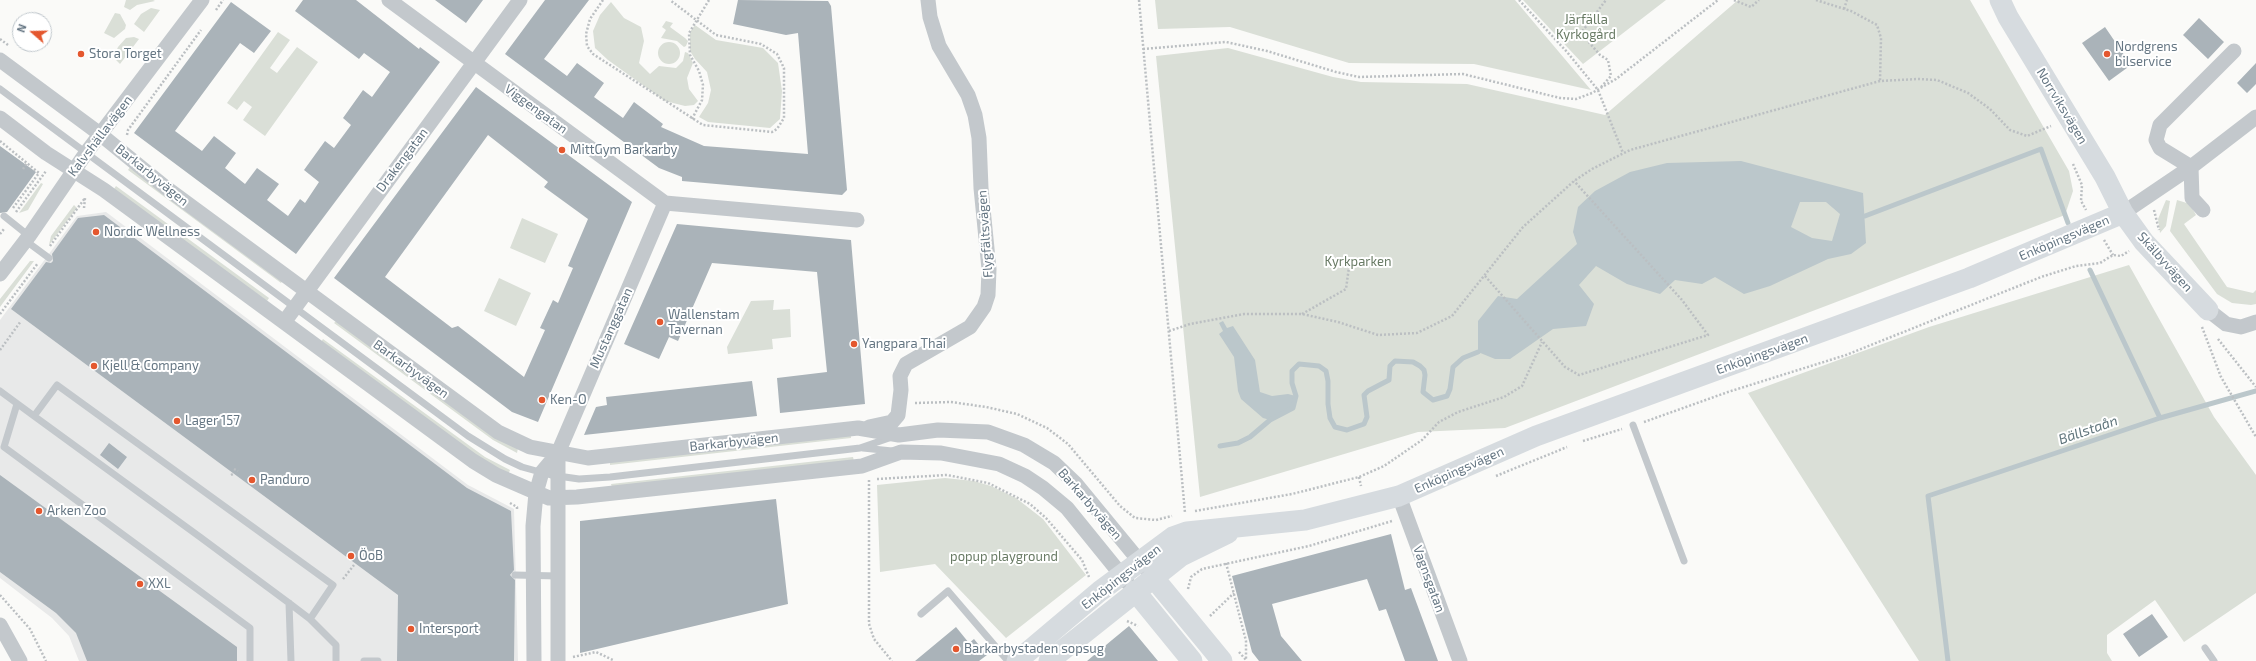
<!DOCTYPE html>
<html>
<head>
<meta charset="utf-8">
<style>
  body { margin:0 }
  #map { position:relative; width:2256px; height:661px; overflow:hidden; background:#fafaf8; font-family:"Exo 2",sans-serif }
  canvas { display:block }
  .north { position:absolute; left:12px; top:12px; width:40px; height:40px; box-sizing:border-box; background:#fff; border:1px solid #c1c8cd; border-radius:50%; rotate:290deg; font-size:11px; font-weight:700; line-height:16px; text-align:center; color:#657683 }
  .north::after { content:''; display:block; margin:auto; width:14px; height:18px; background:#e4572e; clip-path:polygon(50% 0,100% 100%,50% 72%,0 100%) }
</style>
</head>
<body>
<div id="map">
<canvas width="2256" height="661"></canvas>
<div class="north">N</div>
</div>
<script>
const g = document.querySelector('canvas').getContext('2d');
g.lineJoin = 'round';
function paint(path, color) {
  g.fillStyle = color;
  g.fill(path, 'evenodd');
}
function toPath(rows) {
  const path = new Path2D();
  for (const r of rows) {
    if (r.length === 3) {
      path.moveTo(r[0] + r[2], r[1]);
      path.arc(r[0], r[1], r[2], 0, 2 * Math.PI);
      continue;
    }
    path.moveTo(r[0], r[1]);
    for (let i = 2; i < r.length; i += 2) path.lineTo(r[i], r[i + 1]);
  }
  return path;
}
function stroke(path, color, width, dash) {
  g.strokeStyle = color;
  g.lineWidth = width;
  g.lineCap = dash ? 'butt' : 'round';
  g.setLineDash(dash || []);
  g.stroke(path);
}
function write(font, color, halo, rows, align = 'center') {
  g.font = font + ' "Exo 2",sans-serif';
  g.lineWidth = 4;
  g.setLineDash([]);
  g.textBaseline = 'middle';
  g.strokeStyle = halo;
  g.fillStyle = color;
  for (const [text, x, y, turn = 0] of rows) {
    g.save();
    g.translate(x, y);
    g.rotate((+turn || 0) * Math.PI / 180);
    g.textAlign = isNaN(turn) ? turn : align;
    if (halo) g.strokeText(text, 0, 0);
    g.fillText(text, 0, 0);
    g.restore();
  }
}
paint(toPath([
  [106,212,468,485,514,509,518,661,79,661,69,636,52,618,0,578,0,320,77,216]
]), '#e8e9e9');
paint(toPath([
  [126,0,153,0,155,1,137,5,130,10,124,7],
  [1155,0,1515,0,1591,90,1474,64,1349,63,1230,27,1158,29],
  [1523,0,1666,0,1583,64],
  [1738,0,1970,0,2069,171,2073,191,2065,215,1505,428,1418,432,1200,497,1156,56,1228,48,1333,77,1361,82,1467,84,1605,115],
  [611,2,624,18,641,27,644,41,639,63,650,74,659,66,676,68,683,61,685,52,688,53,693,63,687,78,689,89,698,101,694,105,685,106,665,101,608,60,595,48,593,31,600,15],
  [151,8,160,10,144,32,134,24,141,14],
  [115,13,120,14,126,25,125,29,114,38,104,33],
  [666,21,673,23,670,27,685,38,688,41,686,46,684,47,677,41,661,38,666,30,662,27],
  [695,25,716,40,763,48,778,63,782,91,780,119,770,128,708,122,699,117,708,103,711,90,707,72,695,59,690,51,690,32],
  [278,32,290,40,270,68,277,73,297,47,318,62,265,136,243,120,252,107,244,101,237,110,227,103],
  [134,37,139,39,120,64,116,60,115,54,118,47,126,38],
  [669,53,11],
  [130,167,283,280,281,283,128,170],
  [41,183,43,184,28,210,19,213],
  [116,186,269,298,267,301,114,189],
  [2166,200,2170,201,2166,226,2160,233,2158,219],
  [2177,200,2190,204,2196,215,2184,224,2227,287,2253,293,2256,290,2256,304,2251,305,2232,303,2217,294,2170,231],
  [74,205,77,208,49,245,51,236],
  [522,218,558,234,545,263,510,248],
  [30,261,34,261,0,307,0,299],
  [2129,265,2214,417,2256,475,2256,593,2184,642,2155,600,2107,635,2107,653,2112,661,1919,661,1748,393,1929,327],
  [499,278,531,293,516,326,484,311],
  [774,300,773,310,790,309,791,337,772,339,773,349,728,354,727,347,751,301],
  [337,320,518,448,517,453,493,440,334,323],
  [323,339,485,457,510,470,508,475,486,463,321,342],
  [851,434,851,438,610,465,610,461],
  [853,457,854,461,612,488,611,484],
  [945,478,974,481,991,486,1016,498,1043,519,1086,575,1006,638,935,564,880,572,877,485]
]), '#dadfd7');
paint(toPath([
  [1741,161,1863,193,1866,243,1851,254,1828,259,1770,286,1744,294,1715,277,1702,284,1675,280,1660,294,1627,284,1596,266,1579,285,1594,304,1586,326,1553,329,1510,359,1495,359,1478,352,1478,321,1498,296,1517,299,1577,244,1573,232,1578,207,1595,191,1630,172,1667,163],
  [1800,202,1826,202,1840,214,1832,241,1812,238,1791,227],
  [1223,321,1227,328,1233,326,1255,360,1260,392,1272,396,1288,394,1296,396,1293,408,1270,420,1263,418,1241,399,1238,391,1234,357,1219,334,1223,331,1219,323]
]), '#bbc7cb');
stroke(toPath([
  [1865,216,2041,149,2068,223],
  [2090,270,2160,418],
  [1220,446,1238,443,1250,437,1270,420,1293,408,1296,396,1292,383,1292,371,1299,364,1319,366,1326,371,1328,381,1328,404,1330,418,1335,427,1347,430,1364,424,1367,417,1364,395,1368,391,1389,380,1390,366,1395,361,1413,362,1420,366,1424,370,1425,375,1423,392,1433,400,1447,396,1450,389,1453,367,1463,358,1478,352],
  [1948,661,1928,496,2160,418,2256,391]
]), '#bbc7cb', 5);
paint(toPath([
  [303,0,356,0,419,49,420,47,440,62,296,254,134,133,231,2,271,31,254,53,240,43,175,131,202,151,214,136,236,153,225,168,245,184,257,168,279,184,267,200,288,216,300,199,305,203,319,182,304,170,325,141,334,148,351,125,343,118,363,90,372,97,390,72,364,53,359,59,295,11],
  [435,0,483,0,466,23],
  [545,0,589,0,544,59,567,76,577,63,604,83,594,97,623,118,634,102,663,124,661,127,704,146,808,154,798,33,786,35,733,24,738,0,828,1,831,6,847,190,842,195,682,181,682,177,659,168,505,54],
  [2199,18,2224,42,2208,59,2183,35],
  [2105,27,2131,65,2109,81,2082,43],
  [2256,63,2256,84,2247,93,2237,83],
  [476,87,632,202,538,422,512,412,334,278],
  [488,135,548,182,544,187,588,219,568,266,573,268,558,303,553,300,540,328,545,330,524,377,458,326,452,328,385,277],
  [0,146,36,172,7,212,0,213],
  [104,215,467,488,511,511,514,570,510,575,515,580,514,661,397,661,398,595,11,309,46,262,51,263,53,261,52,254,78,218],
  [677,224,851,240,865,404,780,413,777,378,827,372,817,272,712,263,678,341,669,337,659,359,624,344],
  [752,381,757,416,584,435,596,407,607,405,606,397],
  [109,443,127,457,118,469,100,455],
  [0,475,237,647,237,661,87,661,76,633,56,613,0,572],
  [776,499,788,604,580,653,580,521],
  [1391,534,1405,590,1411,588,1438,661,1405,661,1386,609,1379,611,1367,579,1272,604,1281,636,1302,661,1259,661,1252,652,1232,576],
  [2152,614,2168,637,2139,657,2123,634],
  [1129,626,1158,661,1087,661,1112,640],
  [956,627,969,643,974,639,987,655,979,661,915,661]
]), '#aab3b9');
stroke(toPath([
  [603,0,590,19,586,34,587,46,593,54,703,125,772,132,777,129,784,118,784,68,777,54,761,44,716,35,670,0],
  [1139,0,1185,513],
  [1519,0,1567,52,1598,90,1623,153],
  [1734,0,1751,7,1759,0],
  [1816,0,1851,11,1877,25,1881,38,1880,81],
  [1844,9,1847,0],
  [216,10,223,0],
  [0,39,8,45],
  [1143,49,1226,42,1267,51,1336,72,1359,77,1463,74,1560,98,1576,99,1592,93,1616,79,1718,0],
  [1601,87,1611,76,1608,60,1600,55,1581,33,1606,0],
  [692,119,702,100,703,85,699,71,690,55,689,33,709,0],
  [127,135,128,130,201,30],
  [0,141,39,173,13,208],
  [2073,164,2082,185,2081,201,2086,210],
  [23,169,27,163],
  [84,208,85,198],
  [2154,210,2159,230],
  [16,212,46,171],
  [0,234,4,229],
  [2104,240,2113,255],
  [50,246,85,198],
  [1485,276,1565,367,1579,375,1708,335,1682,300,1574,181],
  [0,314,38,263],
  [1302,314,1346,289,1349,267],
  [2202,327,2221,377,2256,437],
  [1169,331,1190,324,1244,314,1302,314,1338,322,1378,335,1417,333,1452,316,1523,227,1574,181,1592,169,1630,150,1880,81,1918,79,1937,80,1968,93,1990,109,2010,130,2027,136,2051,126],
  [2218,339,2256,387],
  [0,350,21,321],
  [915,403,951,402,986,407,1017,414,1047,428,1068,444,1120,506,1135,518,1156,520,1172,516],
  [1644,422,1728,392,1846,355,2041,277,2076,266,2100,263,2113,255,2121,256,2129,251],
  [1583,441,1622,429],
  [234,469,238,471],
  [231,475,233,474],
  [1496,476,1567,447],
  [1359,477,1361,486],
  [877,479,947,475,988,483,1030,504,1046,518,1082,560,1089,577],
  [869,480,869,624,874,639,892,661],
  [510,503,517,507,517,511],
  [1195,511,1292,494,1359,477,1384,466,1422,440,1439,422,1458,412,1504,397,1522,386,1542,342],
  [1226,563,1246,641,1246,660],
  [343,579,354,565],
  [1188,589,1191,577,1202,569,1309,546,1392,521],
  [0,595,30,629,46,661],
  [1210,616,1234,593],
  [1127,621,1138,626],
  [1239,652,1246,660],
  [573,657,596,652,613,660]
]), '#bbbfc2', 2.5, [2, 2]);
stroke(toPath([
  [0,89,468,436,505,459,522,467,551,475,579,479,610,477,860,448,892,437],
  [4,216,29,236],
  [26,241,49,258],
  [0,391,34,416,200,537,289,603,310,619,333,585,57,385,34,416],
  [17,404,4,447,250,628,250,661],
  [1633,425,1684,561],
  [863,448,892,451],
  [515,575,558,576],
  [289,603,291,661],
  [921,614,948,591,1008,661],
  [310,619,336,645,336,661],
  [2205,648,2214,661],
  [364,661,378,661]
]), '#c3c8cc', 7);
stroke(toPath([
  [389,0,665,203,857,220],
  [0,60,100,134,165,187,498,432,530,447,588,458,858,428,899,435,938,430,988,432,1024,445,1054,463,1076,484,1146,569],
  [0,118,46,153,104,190,473,461,496,475,549,498,577,497,862,466,901,452,941,453,999,464,1025,476,1043,488,1067,508,1127,582],
  [2191,167,2160,148,2156,140,2160,125,2234,51],
  [2191,167,2192,198,2203,210],
  [2123,213,2191,167,2256,117],
  [0,274,29,236,86,153,202,0],
  [2208,310,2226,324,2241,327,2256,322],
  [285,321,520,0],
  [869,427,892,422,898,415,901,390,900,376,906,364,970,327,984,307,988,295,989,269,981,188,979,138,975,115,968,95,939,46,930,17,928,0],
  [1399,496,1460,661],
  [0,625,20,661],
  [534,661,533,526,536,493,542,472,558,453,665,203],
  [558,661,558,453]
]), '#c3c8cc', 15);
stroke(toPath([
  [2000,0,2008,17,2105,177,2123,213,2144,242,2208,310],
  [1153,577,1222,661],
  [1135,591,1192,661],
  [1017,661,1100,591,1173,537,1187,532,1305,520,1399,496,1536,436,1969,278,2123,213],
  [1049,661,1181,556,1228,533]
]), '#d6dbdf', 21);
for (const [x, y, r, color] of [
  [81,54,4,"#e4572e"],
  [2107,54,4,"#e4572e"],
  [562,150,4,"#e4572e"],
  [96,232,4,"#e4572e"],
  [660,322,4,"#e4572e"],
  [854,344,4,"#e4572e"],
  [94,366,4,"#e4572e"],
  [542,400,4,"#e4572e"],
  [177,421,4,"#e4572e"],
  [252,480,4,"#e4572e"],
  [39,511,4,"#e4572e"],
  [351,556,4,"#e4572e"],
  [140,584,4,"#e4572e"],
  [411,629,4,"#e4572e"],
  [956,649,4,"#e4572e"]
]) {
  const dot = new Path2D();
  dot.arc(x, y, r, 0, 2 * Math.PI);
  g.fillStyle = color;
  g.fill(dot);
  stroke(dot, '#fff', 1.5);
}
write('13px', '#687a64', '#fff', [
  ["Järfälla",1586,20],
  ["Kyrkogård",1586,35],
  ["Kyrkparken",1358,262],
  ["popup playground",1004,557]
]);
write('13px', '#657683', '#fff', [
  ["Nordgrens",2115,47],
  ["bilservice",2115,62],
  ["Stora Torget",89,54],
  ["MittGym Barkarby",570,150],
  ["Nordic Wellness",104,232],
  ["Wallenstam",668,315],
  ["Tavernan",668,330],
  ["Yangpara Thai",862,344],
  ["Kjell & Company",102,366],
  ["Ken-O",550,400],
  ["Lager 157",185,421],
  ["Panduro",260,480],
  ["Arken Zoo",47,511],
  ["ÖoB",359,556],
  ["XXL",148,584],
  ["Intersport",419,629],
  ["Barkarbystaden sopsug",964,649]
], 'left');
write('13px', '#657683', '#fff', [
  ["Norrviksvägen",2062,106,59],
  ["Viggengatan",536,109,36],
  ["Kalvshällavägen",100,136,-53],
  ["Drakengatan",402,160,-53],
  ["Barkarbyvägen",152,175,39],
  ["Flygfältsvägen",985,234,-94],
  ["Enköpingsvägen",2064,238,-23],
  ["Skälbyvägen",2165,262,48],
  ["Mustanggatan",611,328,-66],
  ["Enköpingsvägen",1762,354,-20],
  ["Barkarbyvägen",411,369,36],
  ["Barkarbyvägen",734,442,-6],
  ["Enköpingsvägen",1459,470,-24],
  ["Barkarbyvägen",1090,504,49],
  ["Enköpingsvägen",1121,577,-38],
  ["Vagnsgatan",1429,579,70]
]);
write('italic 14px', '#60757c', '#fff', [
  ["Bällstaån",2088,430,-19]
]);
</script>
</body>
</html>
